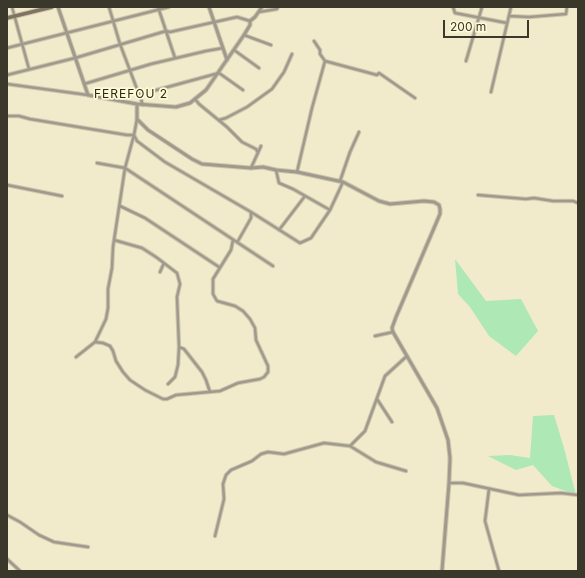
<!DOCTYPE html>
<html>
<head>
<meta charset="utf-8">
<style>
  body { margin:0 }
  #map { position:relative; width:585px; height:578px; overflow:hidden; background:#f1ebcb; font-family:Inter,sans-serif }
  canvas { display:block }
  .frame { position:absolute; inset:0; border:8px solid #3a382b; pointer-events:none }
  .scale { position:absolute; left:443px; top:20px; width:86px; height:18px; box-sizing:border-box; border:2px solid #3a382b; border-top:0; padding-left:5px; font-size:12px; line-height:14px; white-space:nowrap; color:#3a382b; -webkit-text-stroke:3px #fef9d8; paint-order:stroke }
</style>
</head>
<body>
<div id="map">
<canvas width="585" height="578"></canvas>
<div class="frame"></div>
<div class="scale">200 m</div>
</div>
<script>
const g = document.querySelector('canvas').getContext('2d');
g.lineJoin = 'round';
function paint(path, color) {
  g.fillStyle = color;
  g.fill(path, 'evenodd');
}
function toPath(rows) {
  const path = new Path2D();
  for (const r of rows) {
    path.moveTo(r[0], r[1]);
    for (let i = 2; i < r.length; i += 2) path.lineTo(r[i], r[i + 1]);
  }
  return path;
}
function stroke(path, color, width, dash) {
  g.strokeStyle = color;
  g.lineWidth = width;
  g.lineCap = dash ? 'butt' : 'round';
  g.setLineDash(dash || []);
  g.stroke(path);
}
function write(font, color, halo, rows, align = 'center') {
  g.font = font + ' Inter,sans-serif';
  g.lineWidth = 3.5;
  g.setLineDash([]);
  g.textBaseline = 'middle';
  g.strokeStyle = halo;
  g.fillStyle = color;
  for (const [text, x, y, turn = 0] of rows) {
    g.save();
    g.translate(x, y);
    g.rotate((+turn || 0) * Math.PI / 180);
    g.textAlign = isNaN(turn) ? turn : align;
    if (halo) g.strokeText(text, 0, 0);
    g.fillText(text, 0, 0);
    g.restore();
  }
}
paint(toPath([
  [455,259,486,301,521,299,538,331,516,356,489,336,470,307,458,294],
  [554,415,564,448,576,495,552,486,533,465,516,470,488,456,510,455,530,458,533,416]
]), '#ade8b5');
const minor = toPath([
  [12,7,29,69],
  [109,7,120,44,143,105],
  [158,7,175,58],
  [453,7,455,13,507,23],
  [259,12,277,9,278,7],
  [509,16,529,17,566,14,567,7],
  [244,35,271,45],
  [314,41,320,50,320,54,325,61,377,75,379,73,415,98],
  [7,48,169,7],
  [234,50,259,68],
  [466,61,482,7],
  [7,75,75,58,166,31,170,32,237,17,250,21],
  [7,84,88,95],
  [84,84,151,64,206,51,223,48],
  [153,91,219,73,243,90],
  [491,92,511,7],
  [195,99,199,104,227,127,242,142,256,149,258,153],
  [7,116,19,116,30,119,127,135,134,135,137,141,165,162,251,212,300,243,311,238,330,210,343,182],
  [219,120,226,118,247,107,272,89,284,72,292,54],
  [97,163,125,168,273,266],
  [251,168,261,146],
  [276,170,279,183,293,189,330,210],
  [297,172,312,108,325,61],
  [340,181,350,152,359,132],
  [7,185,62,196],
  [478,195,526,199,534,198,553,201,573,201,578,203],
  [120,206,145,218,219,267],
  [279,230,305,196],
  [114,240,142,248,156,257,177,273,180,284,177,297,179,347,178,365,175,377,168,384],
  [238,241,251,218,251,212],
  [160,272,164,263],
  [375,336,393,332],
  [95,342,103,343,110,346,113,351,116,361,123,372,130,380,145,390,163,399,167,399,176,395,220,391,238,383,260,379,264,377,268,372,268,366,256,340,255,328,250,319,243,311,235,306,217,301,213,294,213,279,231,250,233,240],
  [179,347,184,349,202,372,206,380,210,392],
  [76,357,95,342,106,319,108,308,108,289,112,268,113,247,125,168,134,135,137,119],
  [377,399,392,422],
  [350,446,365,431,385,376,407,356],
  [449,483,463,483,519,495,561,493,578,495],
  [489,489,485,521,499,571],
  [7,515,20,522,39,535,54,542,88,547],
  [215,536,224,499,223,484,226,475,231,470,252,461,261,454,268,452,284,454,324,443,350,446,376,462,406,471],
  [7,559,20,571]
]);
const tertiary = toPath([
  [58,7,88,95,137,104,176,107,190,103,206,90,244,35,250,25,250,21,255,17,262,7],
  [209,7,227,60],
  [137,104,137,119,148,130,192,159,202,164,251,168,263,167,276,170,297,172,343,182,379,201,390,204,424,201,434,202,439,205,440,209,440,214,396,317,392,328,393,332,437,408,448,440,450,458,449,483,442,571]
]);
const secondary = toPath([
  [7,18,52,7]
]);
stroke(minor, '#ccc7ab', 4.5);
stroke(tertiary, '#ccc7ab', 5);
stroke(secondary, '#ccc7ab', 5.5);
stroke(minor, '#a2998e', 2.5);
stroke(tertiary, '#a2998e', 3);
stroke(secondary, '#7f7262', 3.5);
g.letterSpacing = '1px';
write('12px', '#2f2a0f', '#fef9d8', [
  ["FEREFOU 2",131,94]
]);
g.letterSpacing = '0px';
</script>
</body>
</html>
